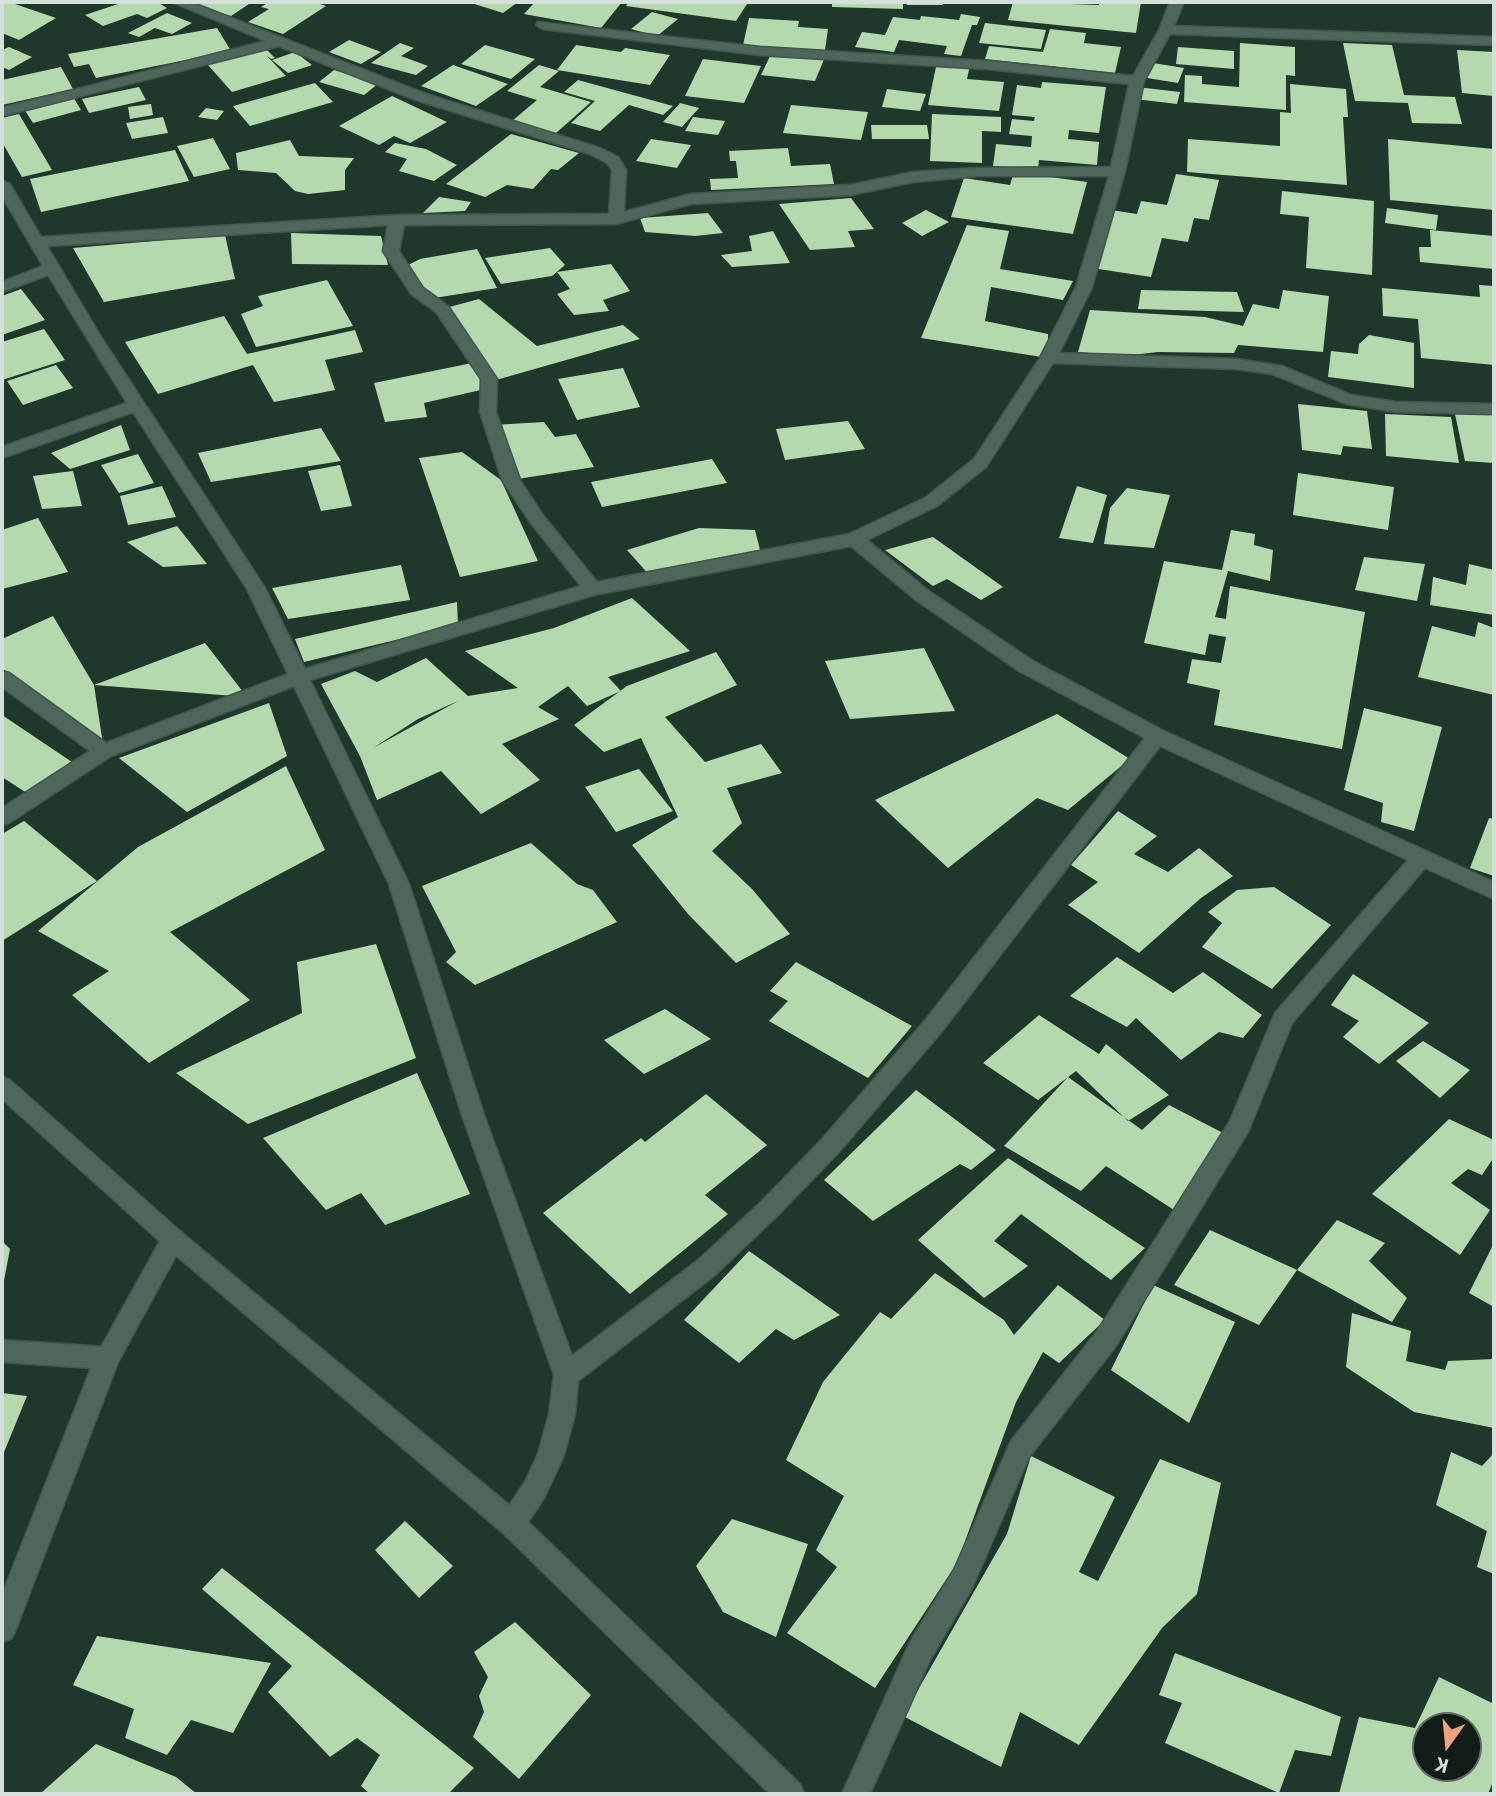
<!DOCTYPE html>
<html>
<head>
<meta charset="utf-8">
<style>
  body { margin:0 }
  #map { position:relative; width:1496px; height:1796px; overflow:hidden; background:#20372c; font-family:"Open Sans",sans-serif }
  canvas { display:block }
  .frame { position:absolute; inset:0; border:4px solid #d4e1da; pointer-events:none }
  .north { position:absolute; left:1412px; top:1712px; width:70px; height:70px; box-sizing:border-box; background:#121c17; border:2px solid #606b65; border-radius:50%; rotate:195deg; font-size:19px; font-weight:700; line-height:28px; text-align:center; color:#d4e1da }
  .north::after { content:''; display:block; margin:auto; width:24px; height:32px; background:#f0a27a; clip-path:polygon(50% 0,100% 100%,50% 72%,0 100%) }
</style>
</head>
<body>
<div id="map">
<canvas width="1496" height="1796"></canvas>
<div class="frame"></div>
<div class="north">K</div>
</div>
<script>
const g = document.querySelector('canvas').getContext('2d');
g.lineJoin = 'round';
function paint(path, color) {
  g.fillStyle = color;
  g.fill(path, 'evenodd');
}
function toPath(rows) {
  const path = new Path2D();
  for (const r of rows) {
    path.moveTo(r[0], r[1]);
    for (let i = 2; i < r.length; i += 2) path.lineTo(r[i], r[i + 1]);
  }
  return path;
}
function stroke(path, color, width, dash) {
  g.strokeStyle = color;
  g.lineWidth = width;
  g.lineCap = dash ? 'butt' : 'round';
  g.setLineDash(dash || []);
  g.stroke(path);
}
paint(toPath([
  [2,2,9,2,56,18,19,40,2,33],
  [124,2,157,2,167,8,147,18,137,14,103,26,85,15],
  [198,2,252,2,231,16,193,5],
  [269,2,313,2,326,6,283,34,248,22,269,9,261,7],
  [468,2,518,2,503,13],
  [535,2,622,2,601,28,524,14],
  [629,2,731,2,747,4,736,21,626,6],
  [832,2,903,2,903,9,832,7],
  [906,2,942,2,943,5,907,5],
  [1013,2,1099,5,1099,2,1141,2,1136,33,1008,20],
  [652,12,678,19,657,36,631,29],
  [167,13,192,23,172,34,155,28,139,37,128,33],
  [961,14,980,17,977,25,972,25,961,56,944,54,947,46,899,40,894,52,855,47,862,32,885,35,893,17,920,20,921,16,959,20],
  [749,18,799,21,798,27,828,29,825,50,743,45],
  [985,23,1046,30,1041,49,979,43],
  [217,28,231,51,96,78,89,64,74,67,68,54],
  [1050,29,1086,33,1084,43,1121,47,1115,73,985,59,989,46,1043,52],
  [349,40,381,52,361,64,329,52],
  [400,43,414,48,401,56,428,66,416,75,371,63],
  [1240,43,1295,47,1295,76,1286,75,1286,110,1184,102,1185,75,1202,76,1202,84,1239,87],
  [1343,43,1392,45,1404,95,1455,97,1462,124,1412,123,1408,103,1355,101],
  [485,45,535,59,511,79,461,64],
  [576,45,621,52,625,48,670,55,650,85,557,70],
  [9,47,32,57,9,70,2,67,2,50],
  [264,47,275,58,271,59,266,55,286,76,232,92,207,64],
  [1178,47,1234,51,1234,69,1176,64],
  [1457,50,1494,52,1494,96,1462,93],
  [295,52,312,65,288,73,272,60],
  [771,54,803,58,805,55,825,57,815,81,761,75],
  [703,59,761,66,744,103,685,96],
  [937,62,970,65,967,79,1004,82,999,111,928,105],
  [1153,63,1184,68,1178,83,1147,78],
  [453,65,508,84,476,106,421,86],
  [539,65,559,71,540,87,591,102,555,134,512,121,537,100,507,91],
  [61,67,73,89,2,105,2,80],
  [334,70,379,83,364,95,319,82],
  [578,80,673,106,663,115,629,105,600,131,571,123,595,101,564,92],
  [1042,82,1106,87,1099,133,1069,130,1068,139,1099,142,1097,165,1039,160,1038,169,993,166,996,144,1031,147,1032,136,1009,134,1012,119,1034,121,1035,117,1012,115,1017,85,1041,88],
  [315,83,333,102,250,126,233,106],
  [1290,84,1346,89,1348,117,1343,117,1347,185,1187,172,1188,139,1280,146,1280,112,1291,113],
  [139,87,146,100,89,113,82,99],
  [1137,87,1180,92,1177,104,1135,99],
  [887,89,926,94,920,111,882,107],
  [392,96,447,122,410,143,394,136,379,145,339,126],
  [73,97,81,110,33,123,24,109],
  [680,103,699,108,682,127,663,122],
  [151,104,153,115,130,119,128,107],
  [791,105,868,112,861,140,783,133],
  [206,108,224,111,217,120,198,117],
  [19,114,52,170,22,177,2,142,2,118],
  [932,114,1001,117,1001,132,982,131,982,163,930,161],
  [163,117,168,133,132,139,126,123],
  [693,117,725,121,718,135,685,131],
  [871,125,927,125,929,139,872,139],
  [511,134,579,153,558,170,551,169,533,189,507,185,485,197,446,184],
  [213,138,230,169,194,177,177,146],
  [651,139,691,145,677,168,636,161],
  [1388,139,1494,149,1494,210,1390,200],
  [290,140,299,156,354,158,345,170,345,190,308,194,295,191,276,173,238,170,236,153],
  [395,143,426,149,457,165,434,181,399,171,407,159,385,152],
  [788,148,791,166,830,164,834,184,711,190,710,179,738,178,736,161,730,161,729,151],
  [175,150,189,181,41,212,30,179],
  [1014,172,1087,182,1073,234,951,217,964,178,1010,185],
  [1176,174,1219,180,1209,220,1194,218,1188,242,1162,238,1151,277,1092,268,1111,210,1137,214,1141,201,1167,205],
  [1282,191,1374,201,1372,275,1306,268,1309,217,1280,214],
  [439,197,471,202,465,211,423,213],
  [851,198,874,229,848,231,855,247,810,250,779,204],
  [1387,208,1438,215,1436,230,1385,223],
  [926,210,949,222,922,236,902,223],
  [708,213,723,233,695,236,645,232,640,218],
  [967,225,1009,231,1000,269,1073,281,1063,300,991,287,985,321,1048,334,1048,358,921,338],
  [1430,230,1494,236,1494,269,1420,262,1419,247,1431,247],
  [773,231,790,263,732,267,721,255,752,251,749,236],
  [291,233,381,236,388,265,292,264],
  [225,235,235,279,104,302,73,248],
  [550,248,565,265,552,276,501,284,485,258],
  [477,249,497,288,428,299,402,268,420,259],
  [611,264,630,291,603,300,609,311,574,315,557,294,570,289,557,272],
  [327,280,353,326,256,347,241,314,263,306,258,296],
  [1479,285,1494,286,1494,365,1421,358,1418,319,1383,316,1382,288,1480,297],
  [21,289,45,320,2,335,2,296],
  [1141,290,1237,292,1244,312,1138,309],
  [1283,290,1329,296,1323,352,1238,345,1234,353,1158,352,1123,356,1078,352,1090,310,1205,317,1243,326,1253,304,1279,309],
  [479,299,537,346,623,325,640,339,496,380,442,309],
  [224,316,247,354,355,330,363,352,325,360,335,390,274,402,253,365,158,394,125,342],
  [44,329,65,360,2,380,2,342],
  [1369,335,1414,343,1414,388,1328,377,1331,351,1358,354,1359,344],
  [477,362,485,389,424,403,427,417,385,422,374,383],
  [56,365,73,388,23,405,7,381],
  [623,368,640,407,577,420,558,379],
  [1298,404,1367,411,1372,449,1343,446,1341,455,1302,450],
  [1385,414,1451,417,1459,463,1386,456],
  [1455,414,1494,414,1494,463,1465,461],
  [848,421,865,449,785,460,776,429],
  [544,422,555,437,576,434,594,467,511,480,493,425],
  [121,425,130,450,70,469,51,453],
  [321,428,341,461,211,482,198,453],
  [462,452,501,480,538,561,460,577,419,458],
  [138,454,154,483,119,493,101,465],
  [712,459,727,483,602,507,591,482],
  [340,465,352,506,321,511,308,471],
  [73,471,82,506,42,509,33,476],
  [1298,473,1394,487,1388,530,1293,515],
  [162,486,176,517,128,525,120,496],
  [1077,486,1107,495,1093,543,1059,538],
  [1127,488,1170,495,1154,548,1104,544,1110,508],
  [38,518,68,572,2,589,2,530],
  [177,526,207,564,163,567,127,542],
  [699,528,755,530,762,558,651,577,627,550],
  [1231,530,1255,534,1254,545,1273,550,1270,581,1228,571,1215,617,1226,619,1230,586,1365,612,1342,749,1214,725,1220,690,1187,683,1192,659,1221,663,1226,637,1209,634,1205,655,1144,643,1164,561,1222,570],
  [933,537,1003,587,981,600,947,579,933,586,885,550],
  [1364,557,1425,564,1417,601,1355,590],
  [1469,564,1494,570,1494,615,1430,605,1433,577,1466,585],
  [401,565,410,600,288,619,272,588],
  [632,598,690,651,608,677,621,691,587,706,568,686,538,707,559,719,502,744,540,780,481,814,441,771,377,800,360,756,321,684,355,671,377,682,426,658,468,696,518,688,465,651,554,628],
  [458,701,373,748,418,719],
  [457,602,458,625,304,662,295,639],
  [53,616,94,685,205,643,247,697,94,685,104,751,2,677,2,639],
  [1478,622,1494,628,1494,695,1418,677,1432,626,1475,637],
  [924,648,955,711,850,719,825,661],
  [716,652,737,685,665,717,705,762,761,744,782,773,727,788,742,823,712,851,752,889,790,934,736,963,688,914,632,845,678,817,641,738,604,752,574,725,627,686],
  [269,703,287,756,187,812,119,758],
  [1364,708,1442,727,1414,831,1381,822,1383,803,1344,790],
  [1057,714,1130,759,1068,810,1037,798,948,868,875,800],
  [2,715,75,764,30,795,2,777],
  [286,766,325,850,170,932,250,1000,149,1063,72,995,109,971,38,931,138,847],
  [639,769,673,811,616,832,585,787],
  [1118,811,1157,836,1134,854,1168,872,1199,848,1233,876,1201,898,1139,953,1068,905,1098,882,1071,865],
  [1489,818,1494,819,1494,876,1470,868],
  [24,821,97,881,2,941,2,834],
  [531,843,577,884,593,890,617,922,475,985,446,962,456,952,422,886],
  [1274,887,1331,925,1272,989,1202,947,1222,923,1208,912,1237,890],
  [376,944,416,1058,248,1124,176,1073,302,1013,297,962],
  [1117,957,1173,993,1203,972,1262,1015,1243,1038,1219,1032,1181,1060,1136,1018,1127,1027,1070,996],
  [796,962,912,1026,868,1078,769,1021,788,1001,770,991],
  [1353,974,1429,1023,1379,1064,1343,1037,1359,1021,1331,1005],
  [665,1009,711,1039,644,1074,604,1040],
  [1039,1015,1099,1054,1106,1044,1169,1095,1128,1121,1076,1071,1038,1100,983,1063],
  [1423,1041,1470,1070,1440,1098,1396,1061],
  [417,1073,470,1194,385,1225,361,1193,326,1210,263,1138],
  [1068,1077,1142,1130,1169,1105,1223,1133,1174,1210,1106,1166,1081,1191,1004,1146],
  [916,1090,996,1150,971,1170,960,1164,873,1221,824,1180],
  [706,1094,767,1145,705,1195,728,1214,630,1294,543,1213,641,1138,645,1142],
  [1449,1119,1494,1140,1494,1157,1482,1175,1468,1169,1451,1183,1490,1210,1460,1255,1372,1194],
  [1008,1158,1145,1248,1111,1280,1021,1214,994,1241,1028,1266,984,1298,918,1240],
  [1337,1220,1385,1243,1369,1261,1407,1298,1392,1322,1297,1270],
  [1210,1230,1297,1270,1259,1325,1174,1285],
  [2,1241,10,1249,3,1286,2,1286],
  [1494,1243,1494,1307,1469,1293],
  [749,1251,840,1315,794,1340,776,1329,739,1363,684,1320],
  [935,1273,1004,1320,1014,1335,1058,1285,1105,1320,1059,1363,1043,1352,1016,1402,957,1563,875,1688,787,1633,837,1567,816,1550,844,1496,786,1460,823,1382,880,1312,891,1319],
  [1153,1285,1235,1322,1189,1423,1111,1370],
  [1352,1313,1411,1331,1406,1361,1445,1370,1448,1361,1494,1359,1494,1428,1414,1412,1346,1367],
  [2,1393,27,1396,2,1457],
  [1451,1452,1482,1466,1494,1453,1494,1574,1477,1567,1487,1531,1436,1505],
  [1031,1456,1115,1497,1079,1572,1098,1581,1160,1459,1221,1483,1197,1594,1162,1628,1079,1745,1020,1712,1001,1767,903,1716,1007,1534],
  [732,1519,808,1544,776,1637,723,1612,696,1566],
  [405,1521,453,1566,419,1598,375,1550],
  [222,1568,474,1768,448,1794,370,1794,361,1786,380,1755,357,1738,330,1757,268,1692,292,1666,202,1589],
  [515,1622,591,1695,519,1779,473,1737,484,1712,479,1696,488,1677,474,1652],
  [97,1636,271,1663,233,1733,191,1720,167,1755,125,1738,134,1709,73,1685],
  [1175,1653,1341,1717,1331,1756,1295,1750,1279,1793,1165,1743,1182,1703,1159,1695],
  [1439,1677,1494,1704,1494,1779,1488,1794,1339,1794,1359,1717,1415,1728],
  [1426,1726,1468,1726,1468,1768,1426,1768],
  [96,1744,176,1777,197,1794,41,1793]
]), '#b5d9ae');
const lane = toPath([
  [2,1340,107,1347,116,1350,119,1358,116,1366,107,1369,2,1362,2,1340]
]);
const street = toPath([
  [172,2,190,2,426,94,600,148,618,157,626,170,624,212,691,194,850,185,913,172,978,168,1111,167,1129,84,987,69,760,55,543,29,536,25,538,22,760,47,987,61,1133,76,1159,30,1170,2,1184,2,1174,26,1494,37,1494,45,1170,34,1144,81,1125,171,1092,287,1059,353,1236,359,1282,366,1351,395,1396,402,1494,404,1494,414,1396,412,1347,404,1272,374,1236,369,1053,363,986,467,937,506,867,540,930,592,1033,661,1164,731,1494,882,1494,899,1425,868,1292,1023,1248,1132,1116,1346,1029,1457,972,1588,930,1660,870,1794,842,1794,910,1642,954,1570,1011,1441,1098,1330,1230,1121,1275,1013,1408,860,1160,746,943,1030,839,1152,778,1215,715,1275,578,1381,575,1414,564,1455,544,1498,521,1533,512,1536,503,1533,499,1524,503,1515,526,1480,538,1454,549,1414,554,1375,462,1115,389,884,294,686,111,756,9,823,2,825,2,808,90,751,2,687,2,671,9,673,106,743,288,674,247,589,133,412,2,458,2,447,127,403,48,275,2,292,2,282,43,266,2,196,2,180,10,184,41,237,397,215,609,214,612,170,607,163,590,154,416,100,279,46,2,116,2,108,266,41,172,2],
  [978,176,1109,176,1076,287,1040,358,974,459,925,498,849,534,597,582,542,514,520,480,496,412,497,379,448,306,423,288,399,251,404,225,616,224,691,204,850,195,913,182,978,176],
  [388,225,383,251,411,294,436,312,481,379,480,412,502,480,530,522,581,586,305,669,265,588,101,337,47,246,388,225],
  [851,546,916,600,1019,671,1145,738,927,1018,823,1138,762,1201,697,1261,572,1356,484,1115,409,884,310,680,594,595,851,546],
  [173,1229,181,1232,185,1239,118,1362,16,1629,12,1638,2,1642,2,1595,95,1358,165,1232,173,1229]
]);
const secondary = toPath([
  [2,1077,10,1080,181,1232,521,1515,800,1784,804,1794,770,1794,503,1533,165,1246,2,1099,2,1077]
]);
stroke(lane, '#41554c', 3);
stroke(street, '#41554c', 3);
stroke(secondary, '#41554c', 3);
paint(lane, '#4f675b');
paint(street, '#4f675b');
paint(secondary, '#4f675b');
</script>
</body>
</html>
